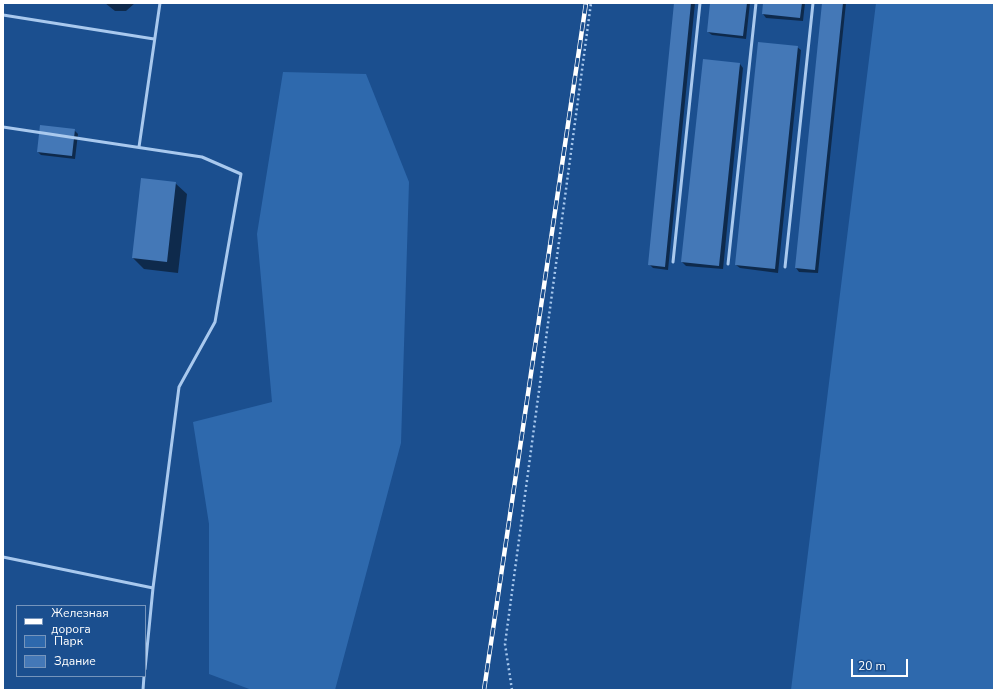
<!DOCTYPE html>
<html>
<head>
<meta charset="utf-8">
<style>
  body { margin:0 }
  #map { position:relative; width:997px; height:693px; overflow:hidden; background:#1b4f8f; font-family:"Nunito Sans",sans-serif }
  canvas { display:block }
  .frame { position:absolute; inset:0; border:4px solid #fff; pointer-events:none }
  .legend { position:absolute; left:16px; top:605px; width:130px; height:72px; box-sizing:border-box; background:#1b4f8f; border:1px solid #7695bc; margin:0; padding:5px 7px; list-style:none; font-size:12px; color:#fff }
  .legend li { display:flex; align-items:center; gap:8px; height:20px }
  .legend b { width:20px; border:1px solid #7695bc }
  .scale { position:absolute; left:851px; top:659px; width:57px; height:18px; box-sizing:border-box; border:2px solid #fff; border-top:0; padding-left:5px; font-size:12px; line-height:14px; white-space:nowrap; color:#fff; -webkit-text-stroke:3px #1b4f8f; paint-order:stroke }
</style>
</head>
<body>
<div id="map">
<canvas width="997" height="693"></canvas>
<div class="frame"></div>
<ul class="legend">
<li><b style="height:5px;background:#fff"></b>Железная дорога</li>
<li><b style="height:11px;background:#2e69ad"></b>Парк</li>
<li><b style="height:11px;background:#4478b7"></b>Здание</li>
</ul>
<div class="scale">20 m</div>
</div>
<script>
const g = document.querySelector('canvas').getContext('2d');
g.lineJoin = 'round';
function paint(path, color) {
  g.fillStyle = color;
  g.fill(path, 'evenodd');
}
function toPath(rows) {
  const path = new Path2D();
  for (const r of rows) {
    path.moveTo(r[0], r[1]);
    for (let i = 2; i < r.length; i += 2) path.lineTo(r[i], r[i + 1]);
  }
  return path;
}
function stroke(path, color, width, dash) {
  g.strokeStyle = color;
  g.lineWidth = width;
  g.lineCap = dash ? 'butt' : 'round';
  g.setLineDash(dash || []);
  g.stroke(path);
}
paint(toPath([
  [876,3,994,3,994,690,791,690],
  [283,72,366,74,409,182,401,443,335,690,252,690,209,674,209,524,193,422,272,402,257,234]
]), '#2e69ad');
paint(toPath([
  [105,3,135,3,126,11,115,11],
  [675,3,695,3,668,270,653,268,649,264],
  [711,3,750,3,746,39,712,35,708,32],
  [764,3,805,3,803,21,766,18,763,14],
  [823,3,846,3,818,273,799,272,796,268],
  [797,47,801,50,778,273,740,268,736,265],
  [740,64,743,68,723,269,686,266,682,262],
  [74,130,78,134,75,159,41,155,38,152],
  [175,183,187,194,178,273,144,269,133,258]
]), '#0007');
paint(toPath([
  [674,3,691,3,665,267,648,265],
  [710,3,747,3,743,36,707,32],
  [763,3,802,3,800,18,762,14],
  [822,3,843,3,815,270,795,268],
  [758,42,798,46,775,269,735,265],
  [703,59,740,63,719,266,681,262],
  [40,125,75,129,72,156,37,152],
  [141,178,176,182,167,262,132,258]
]), '#4478b7');
stroke(toPath([
  [512,690,505,644,591,3]
]), '#a9c9ee', 2.5, [2, 3]);
stroke(toPath([
  [3,15,154,39],
  [3,127,202,157,241,174,215,322,179,387,153,588,145,669],
  [139,147,160,3],
  [673,262,700,3],
  [728,264,756,3],
  [785,267,813,3],
  [3,557,153,588],
  [143,690,144,676]
]), '#a9c9ee', 3);
const rail = toPath([
  [484,690,586,3]
]);
stroke(rail, '#fff', 4.5);
stroke(rail, '#1b4f8f', 3, [9]);
</script>
</body>
</html>
